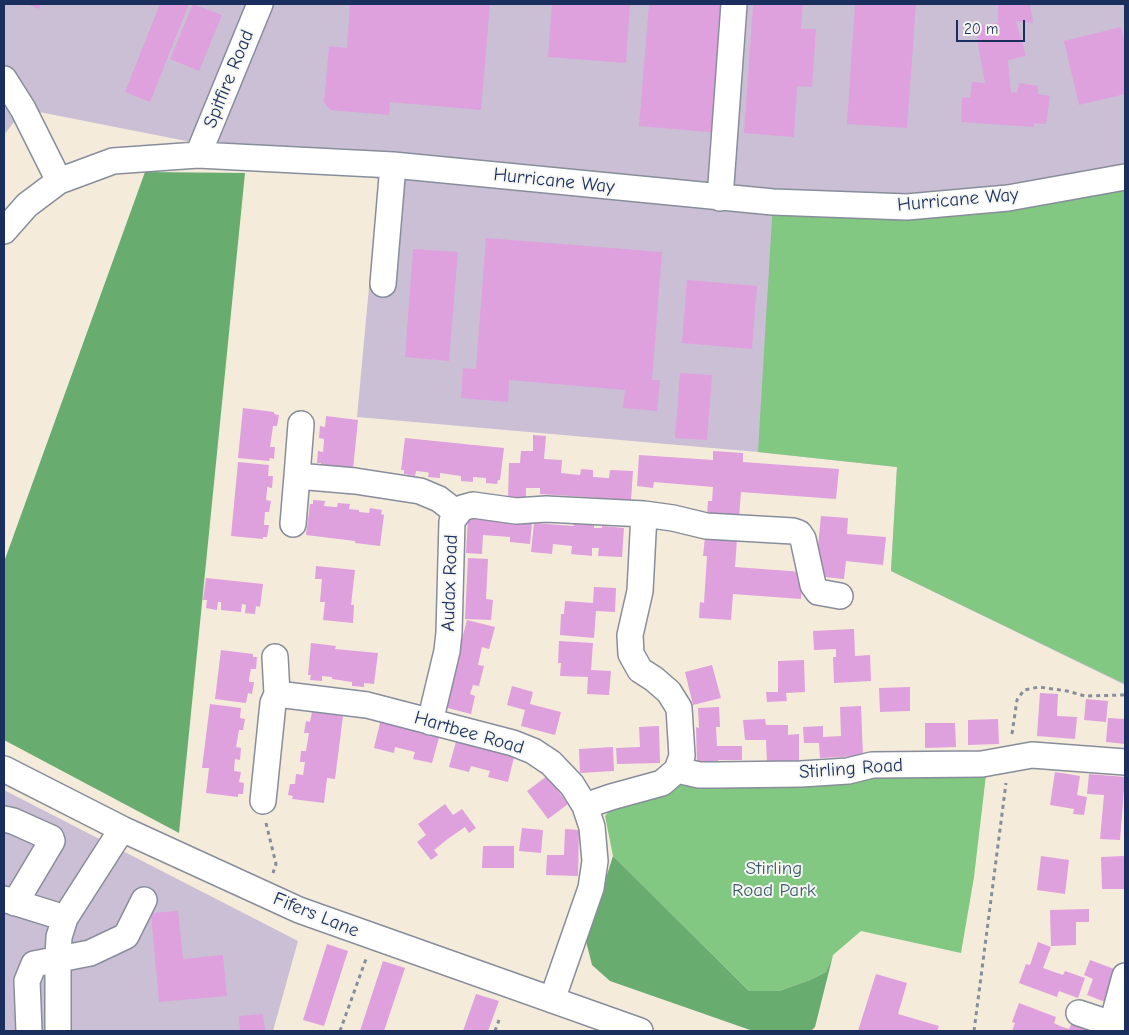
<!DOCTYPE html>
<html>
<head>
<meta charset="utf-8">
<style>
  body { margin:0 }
  #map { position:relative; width:1129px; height:1035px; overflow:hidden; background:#f4ebdb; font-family:"Comic Neue",sans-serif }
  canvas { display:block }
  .frame { position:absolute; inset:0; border:5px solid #1b2f5e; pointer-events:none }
  .scale { position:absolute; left:956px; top:20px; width:69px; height:22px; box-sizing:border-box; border:2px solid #1b2f5e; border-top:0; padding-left:6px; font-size:15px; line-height:18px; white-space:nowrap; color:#1b2f5e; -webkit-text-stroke:4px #f6f6f2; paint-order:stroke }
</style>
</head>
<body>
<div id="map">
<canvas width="1129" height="1035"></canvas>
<div class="frame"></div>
<div class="scale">20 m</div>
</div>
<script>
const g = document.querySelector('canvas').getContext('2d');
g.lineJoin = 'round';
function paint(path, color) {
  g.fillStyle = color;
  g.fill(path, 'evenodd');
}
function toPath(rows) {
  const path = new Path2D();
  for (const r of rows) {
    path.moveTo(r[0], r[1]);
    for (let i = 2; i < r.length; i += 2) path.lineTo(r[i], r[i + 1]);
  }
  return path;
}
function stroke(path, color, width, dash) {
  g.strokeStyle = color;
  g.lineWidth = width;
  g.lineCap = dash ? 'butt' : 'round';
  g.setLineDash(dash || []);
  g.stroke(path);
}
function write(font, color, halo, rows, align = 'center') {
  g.font = font + ' "Comic Neue",sans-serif';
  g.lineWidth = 4;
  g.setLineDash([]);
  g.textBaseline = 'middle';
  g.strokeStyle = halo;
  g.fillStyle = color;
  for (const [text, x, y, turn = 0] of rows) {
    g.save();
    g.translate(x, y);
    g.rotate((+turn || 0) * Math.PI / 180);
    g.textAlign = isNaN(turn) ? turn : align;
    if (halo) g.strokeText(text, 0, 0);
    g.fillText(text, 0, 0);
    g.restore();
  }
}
paint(toPath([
  [4,4,1125,4,1125,685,891,571,897,467,758,452,357,417,379,179,24,109,4,135],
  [4,790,298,941,273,1031,4,1031]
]), '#cbbfd5');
paint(toPath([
  [1125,177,1125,684,891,571,897,467,758,452,773,202,799,204],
  [870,775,986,775,974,877,961,953,861,931,833,955,826,972,810,980,779,991,749,991,613,856,605,816,616,804,681,785,794,784]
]), '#82c782');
paint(toPath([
  [145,172,245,173,179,833,4,740,4,562],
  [613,856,749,991,779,991,810,980,826,972,833,955,815,1027,811,1031,753,1031,610,981,592,965,586,941]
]), '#69ac70');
paint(toPath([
  [27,4,41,4,39,9],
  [160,4,189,4,150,102,125,92],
  [193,4,222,15,199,71,170,59],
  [350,4,490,4,481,110,390,102,389,115,330,110,324,102,329,46,347,48],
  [552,4,630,4,626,63,548,57],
  [649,4,729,4,721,133,639,126],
  [753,4,803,4,801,29,816,29,812,87,797,86,794,137,744,133],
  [855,4,916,4,907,128,847,124],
  [998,4,1030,4,1033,23,1016,21,1026,56,1008,60,1011,92,1017,93,1019,83,1038,86,1038,94,1050,96,1046,124,1034,123,1034,127,961,122,962,97,970,98,972,82,985,83,975,26,998,23],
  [1121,27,1125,45,1125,94,1079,105,1064,41],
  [486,238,662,252,652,380,660,380,657,411,623,408,625,390,509,380,508,402,461,398,463,368,476,369],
  [413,249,458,252,449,361,405,357],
  [687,280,757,286,752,349,682,343],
  [680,373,712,375,707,440,675,438],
  [243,408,274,412,274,414,279,415,277,426,273,426,270,447,275,447,274,459,270,458,269,461,238,458],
  [326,416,358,420,353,469,321,466,321,463,317,463,318,451,323,452,324,441,324,439,319,438,320,426,325,427],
  [533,435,546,436,544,459,562,460,561,473,580,475,581,469,593,470,593,477,609,478,610,470,633,471,631,500,540,494,540,488,526,488,526,498,508,497,509,463,520,463,521,451,533,451],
  [405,438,504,448,500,480,498,480,497,484,486,483,486,478,473,477,473,482,461,481,461,476,440,473,440,478,428,477,429,473,426,472,416,471,415,476,404,474,404,470,401,470],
  [713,451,743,453,743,462,839,469,836,499,741,492,739,518,707,516,708,501,712,501,713,487,654,482,653,488,637,486,639,455,713,460],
  [238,462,269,465,268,476,273,476,272,488,267,487,267,490,266,500,271,501,269,512,265,512,264,525,269,525,267,537,263,537,263,539,231,536],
  [313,500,325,501,324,506,335,507,337,507,338,503,350,504,349,509,359,510,359,512,369,513,370,508,382,510,381,514,384,515,380,546,355,543,355,541,306,535,310,504,313,504],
  [468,516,486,518,486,520,532,523,530,544,510,542,510,537,483,535,482,554,466,553],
  [821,516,848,518,847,534,886,537,883,565,846,561,844,579,815,576],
  [534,523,574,526,573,524,594,525,594,528,602,528,602,526,624,528,622,557,598,556,599,548,592,548,592,556,571,554,572,546,553,544,552,554,531,552],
  [705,537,737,539,735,567,803,572,801,599,733,594,731,620,699,618,700,602,704,603,707,556,703,556],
  [468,558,488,559,486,599,493,600,491,620,465,619],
  [316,566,355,570,351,605,354,605,353,623,323,620,325,602,320,602,322,579,315,579],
  [206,578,263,584,260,607,256,606,255,614,245,613,246,605,242,604,241,612,221,610,221,602,218,602,217,610,206,608,207,600,203,600],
  [594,587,616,588,615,612,596,611,594,638,560,635,561,614,564,614,565,601,593,603],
  [467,620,495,627,489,649,482,647,478,665,484,666,479,686,473,685,470,694,475,696,471,714,444,707],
  [854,629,855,656,870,655,871,681,834,683,833,657,836,657,836,649,814,650,813,631],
  [559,641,593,643,591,670,611,671,609,695,587,694,588,677,560,676,561,663,558,663],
  [311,643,336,646,335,649,378,653,374,684,364,683,364,687,352,686,352,682,332,679,332,677,322,676,322,681,310,680,311,675,308,675],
  [221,650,253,654,253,657,257,657,256,669,251,669,249,679,249,682,254,682,252,694,248,693,246,703,215,699],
  [804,660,805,692,786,693,787,701,767,702,766,692,778,692,778,661],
  [712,665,721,698,693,705,685,672],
  [512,686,533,692,530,704,561,712,555,735,521,726,525,710,507,705],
  [910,687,910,711,880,712,879,688],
  [1040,693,1058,694,1057,716,1077,717,1075,739,1037,736],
  [1086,699,1108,701,1106,722,1084,720],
  [210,704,241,708,240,718,245,719,243,730,239,730,236,747,241,748,240,760,235,759,234,771,241,772,239,782,244,783,243,794,238,794,238,797,206,793,209,768,202,768],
  [861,706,863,756,820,758,819,743,804,743,803,727,823,726,823,737,841,736,840,707],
  [719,707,720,727,716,727,717,746,742,746,742,760,718,760,718,764,697,765,696,727,699,728,698,708],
  [312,712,343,716,335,779,327,778,324,803,292,799,293,796,288,795,290,784,295,784,296,774,303,775,305,762,300,762,301,751,306,751,309,733,304,733,306,721,310,722],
  [1108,718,1125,719,1125,744,1106,742],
  [381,719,400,723,399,727,421,732,421,729,440,734,432,763,413,759,415,752,395,747,394,753,374,748],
  [765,719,766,725,788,725,788,735,799,734,799,762,767,763,766,740,745,740,743,720],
  [998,719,999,744,968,745,968,720],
  [925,723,955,723,956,747,925,748],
  [659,726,660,763,617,764,616,748,640,747,639,727],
  [457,738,515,753,508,782,488,777,490,771,471,766,469,772,449,767],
  [613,747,614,771,580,773,579,749],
  [1055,772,1080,776,1077,795,1087,797,1084,815,1073,814,1074,809,1050,805],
  [1089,774,1125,777,1120,840,1100,839,1104,795,1087,794],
  [547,776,568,804,548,819,527,791],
  [445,804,453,815,462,809,476,828,469,833,465,827,449,838,434,850,438,855,431,860,417,842,426,835,418,824],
  [522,828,543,830,541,853,519,851],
  [565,829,579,830,578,876,546,875,547,855,564,855],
  [483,846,514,846,514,868,482,868],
  [1041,856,1069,860,1065,894,1037,890],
  [1124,856,1125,889,1102,889,1101,857],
  [1089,909,1089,922,1076,922,1076,945,1051,946,1050,910],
  [178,911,183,959,223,955,227,996,159,1002,151,913],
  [1038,942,1051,947,1043,968,1063,975,1065,971,1085,978,1078,998,1059,991,1057,997,1019,983,1026,964,1030,965],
  [327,944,348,951,324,1026,303,1020],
  [1090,960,1117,970,1105,1002,1087,995,1093,979,1084,975],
  [383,961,405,968,384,1031,360,1031],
  [876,974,907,983,898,1014,939,1026,937,1031,858,1031],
  [476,994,499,1001,488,1031,463,1031],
  [1019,1003,1056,1017,1054,1023,1060,1026,1069,1029,1072,1022,1092,1029,1091,1031,1029,1030,1012,1031,1015,1023,1012,1022],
  [263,1014,265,1031,240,1031,239,1016]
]), '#dfa0de');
const minor = toPath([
  [4,79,23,109,59,181],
  [198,155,260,4],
  [720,198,734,4],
  [4,231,27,205,59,181,113,161,198,155,393,165,773,202,907,207,1008,198,1125,177],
  [383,284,393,165],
  [301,424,297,476,355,481,420,491,439,499,457,513],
  [644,514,640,591,630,635,631,654,640,670,654,679,669,692,679,708,682,756,677,770],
  [293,524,297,476],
  [275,657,277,694,367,705,513,743,533,751,551,763,572,785,585,806,592,827,595,861,591,888,552,1000],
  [430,722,447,651,449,633,452,521,462,508,473,505,516,511,546,509,644,514,673,518,706,526,793,531,799,533,803,539,813,585,818,592,840,596],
  [4,769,122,829,299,910,640,1031],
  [263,801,273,703,277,694],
  [585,806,611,797,662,783,677,770,699,775,717,775,801,774,848,771,872,765,982,764,1032,755,1125,762],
  [4,819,13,821,51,838,52,841,15,903],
  [4,899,65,918],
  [1125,976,1112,1024,1125,1029],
  [1079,1013,1112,1024],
  [29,1031,27,981,34,964,90,953,126,936,144,900],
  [58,1031,58,959,59,937,65,918,122,829]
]);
stroke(minor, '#888d9c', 28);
stroke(toPath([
  [1012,734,1017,700,1024,690,1039,687,1067,691,1085,696,1125,695],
  [266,823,276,864,273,873],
  [340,1031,366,959],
  [495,1031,499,1020],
  [974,1031,1006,783]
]), '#888d9c', 3, [4, 4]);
stroke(minor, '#fff', 25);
write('19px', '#1b2f5e', '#f6f6f2', [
  ["Spitfire Road",229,79,-68],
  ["Hurricane Way",554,181,6],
  ["Hurricane Way",958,200,-5],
  ["Audax Road",450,583,-88],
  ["Hartbee Road",469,733,16],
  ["Stirling Road",851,769,-4],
  ["Fifers Lane",316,915,22]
]);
write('19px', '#3a5d69', '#f6f6f2', [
  ["Stirling",774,869],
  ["Road Park",774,891]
]);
</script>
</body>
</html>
